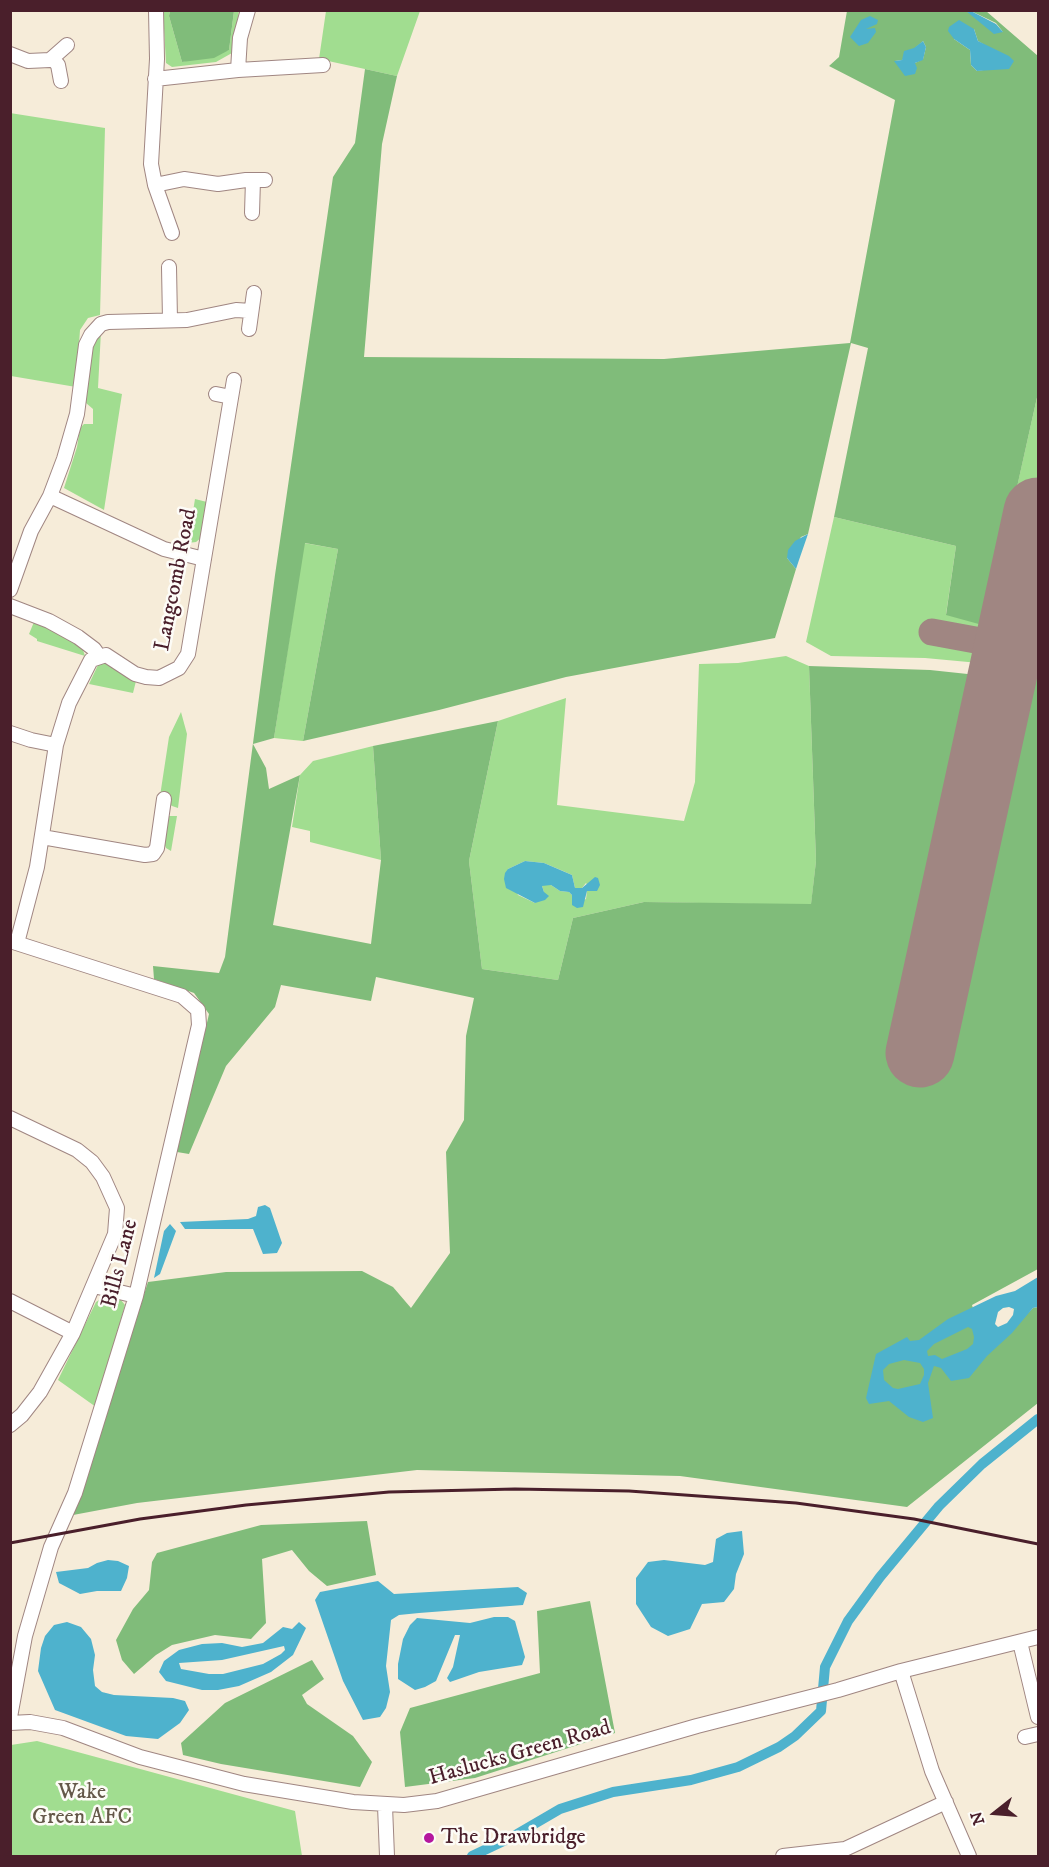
<!DOCTYPE html>
<html>
<head>
<meta charset="utf-8">
<style>
  body { margin:0 }
  #map { position:relative; width:1049px; height:1867px; overflow:hidden; background:#f6ecd9; font-family:"IM FELL DW Pica",serif }
  canvas { display:block }
  .frame { position:absolute; inset:0; border:12px solid #4a1f2b; pointer-events:none }
  .north { position:absolute; left:965px; top:1783px; width:60px; height:60px; -webkit-text-stroke:4px #fdfcf7; paint-order:stroke; rotate:253deg; font-size:16px; font-weight:700; line-height:24px; text-align:center; color:#4a1f2b }
  .north::after { content:''; display:block; margin:auto; width:21px; height:27px; background:#4a1f2b; clip-path:polygon(50% 0,100% 100%,50% 72%,0 100%) }
</style>
</head>
<body>
<div id="map">
<canvas width="1049" height="1867"></canvas>
<div class="frame"></div>
<div class="north">N</div>
</div>
<script>
const g = document.querySelector('canvas').getContext('2d');
g.lineJoin = 'round';
function paint(path, color) {
  g.fillStyle = color;
  g.fill(path, 'evenodd');
}
function toPath(rows) {
  const path = new Path2D();
  for (const r of rows) {
    path.moveTo(r[0], r[1]);
    for (let i = 2; i < r.length; i += 2) path.lineTo(r[i], r[i + 1]);
  }
  return path;
}
function stroke(path, color, width, dash) {
  g.strokeStyle = color;
  g.lineWidth = width;
  g.lineCap = dash ? 'butt' : 'round';
  g.setLineDash(dash || []);
  g.stroke(path);
}
function write(font, color, halo, rows, align = 'center') {
  g.font = font + ' "IM FELL DW Pica",serif';
  g.lineWidth = 5;
  g.setLineDash([]);
  g.textBaseline = 'middle';
  g.strokeStyle = halo;
  g.fillStyle = color;
  for (const [text, x, y, turn = 0] of rows) {
    g.save();
    g.translate(x, y);
    g.rotate((+turn || 0) * Math.PI / 180);
    g.textAlign = isNaN(turn) ? turn : align;
    if (halo) g.strokeText(text, 0, 0);
    g.fillText(text, 0, 0);
    g.restore();
  }
}
paint(toPath([
  [163,11,170,11,169,16,182,62,229,50,234,11,239,11,232,53,216,62,172,67,166,63],
  [326,11,420,11,397,76,319,59],
  [10,113,105,128,100,315,88,318,80,330,76,387,11,376],
  [101,331,98,388,122,394,104,510,64,488,77,447,80,428,84,424,93,424,93,409,86,403,85,394,91,351],
  [1038,393,1038,652,981,880,942,1061,902,1059,979,663,925,658,831,656,806,642,834,517,956,546,946,614,986,625],
  [195,499,207,502,202,537,196,542,188,543],
  [304,543,338,549,303,741,274,738],
  [34,622,66,636,82,647,85,656,37,641,37,639,29,634],
  [786,656,809,666,816,861,811,905,644,902,573,918,558,980,482,969,469,861,498,721,566,698,557,805,684,821,695,782,699,664,738,663],
  [525,861,544,863,563,871,572,875,575,888,582,888,586,883,591,890,587,891,586,899,573,905,572,895,569,892,560,891,551,885,544,884,542,886,544,892,535,903,518,895,508,869],
  [105,662,136,681,133,693,89,684,98,665],
  [181,712,187,734,178,808,172,806,160,796,169,737],
  [373,746,381,860,310,842,310,831,292,827,300,775,313,761],
  [169,816,177,816,171,851,166,848,163,841,165,822],
  [105,1296,121,1300,125,1305,96,1407,58,1380,96,1302],
  [37,1741,295,1811,302,1856,11,1856,11,1745]
]), '#a1dd90');
paint(toPath([
  [170,11,234,11,229,50,214,58,182,62,169,16],
  [847,11,966,11,1003,32,996,23,971,11,986,11,1038,56,1038,393,986,626,946,615,956,546,834,517,868,348,851,343,808,534,801,537,787,558,796,569,775,638,566,677,439,710,303,741,338,549,305,543,274,738,253,744,266,768,269,789,300,775,273,925,371,944,381,860,373,746,498,721,469,861,482,969,558,980,573,918,644,902,811,904,816,861,809,666,930,670,977,675,902,1059,942,1061,981,880,1038,652,1038,1269,972,1305,987,1355,1033,1308,1038,1307,1038,1403,907,1507,680,1476,417,1470,137,1503,73,1515,82,1493,115,1383,148,1282,226,1272,362,1271,393,1287,411,1308,450,1253,446,1152,464,1120,466,1036,474,998,376,977,371,1001,281,985,275,1007,226,1066,189,1154,177,1152,209,1014,194,993,154,979,153,966,219,973,225,957,275,575,333,177,355,143,365,69,397,76,382,144,364,357,664,359,850,343,895,100,829,66,839,57],
  [974,29,978,41,983,44,990,69,977,71,971,65,970,50,954,39],
  [923,41,926,47,923,59,915,63,895,61,902,60],
  [367,1521,376,1575,327,1586,309,1571,292,1550,262,1559,266,1623,251,1639,215,1635,172,1645,156,1655,134,1674,122,1660,116,1640,133,1609,149,1590,152,1562,157,1553,261,1525],
  [590,1601,615,1733,475,1778,405,1787,400,1732,410,1708,540,1673,537,1611],
  [312,1660,324,1679,302,1695,307,1704,353,1736,372,1762,360,1787,221,1764,183,1755,181,1743,225,1703]
]), '#80bc7a');
paint(toPath([
  [966,11,971,11,996,24,1003,32,994,34],
  [870,16,878,20,877,24,866,29,875,28,876,32,868,43,859,46,850,37,861,20],
  [959,20,974,29,978,41,1009,56,1014,61,1009,69,977,71,971,65,970,50,954,39,948,31,949,27],
  [923,41,926,47,923,60,915,63,917,68,915,74,905,76,894,61,902,60,904,51,914,48],
  [808,534,799,560,796,569,787,558,788,550,795,541],
  [525,861,544,863,572,875,575,888,582,888,595,877,598,878,600,885,597,891,587,891,583,907,577,908,572,905,572,895,569,892,560,891,551,885,542,886,544,892,549,896,545,900,535,903,506,888,504,879,505,873,508,869],
  [265,1205,270,1208,282,1243,277,1253,263,1254,253,1229,185,1229,180,1222,248,1219,256,1216,258,1207],
  [170,1224,176,1231,160,1274,154,1278,164,1231],
  [1038,1277,1038,1307,1033,1308,1012,1333,987,1356,969,1378,951,1381,941,1368,934,1366,928,1383,933,1418,923,1422,909,1417,889,1401,869,1404,866,1398,876,1354,907,1337,910,1341,919,1340,948,1319,996,1296,1015,1291],
  [1009,1307,1014,1309,1013,1315,1007,1323,998,1327,995,1324,998,1312,1003,1308],
  [968,1327,972,1329,974,1337,973,1344,967,1349,942,1359,935,1355,928,1356,927,1351,934,1344],
  [904,1360,920,1363,924,1369,924,1375,920,1384,898,1389,893,1388,884,1380,883,1370,889,1364],
  [742,1531,744,1554,736,1574,734,1589,724,1602,702,1604,690,1629,668,1636,651,1627,636,1604,636,1578,648,1562,664,1560,705,1565,713,1562,716,1539,727,1533],
  [108,1560,118,1561,129,1566,127,1578,121,1591,97,1591,80,1594,59,1583,56,1572,88,1568,97,1563],
  [378,1581,394,1594,518,1587,527,1593,523,1605,419,1613,399,1615,391,1620,386,1666,390,1692,386,1708,380,1717,363,1720,343,1681,315,1600,320,1592],
  [494,1617,508,1617,515,1621,525,1657,522,1665,479,1672,450,1682,447,1678,453,1667,460,1635,455,1635,436,1681,425,1687,415,1690,398,1679,398,1664,403,1639,410,1625,417,1618,470,1623],
  [67,1622,81,1627,91,1639,95,1655,93,1670,95,1686,102,1692,114,1695,173,1698,185,1701,189,1710,180,1723,158,1739,126,1736,55,1710,38,1671,41,1648,45,1636,54,1625],
  [299,1622,306,1628,293,1655,271,1672,239,1686,218,1690,202,1690,166,1681,159,1672,164,1661,179,1650,202,1644,222,1643,242,1647,263,1643,283,1627,292,1629],
  [284,1646,285,1650,281,1654,263,1664,223,1674,209,1674,181,1669,179,1663,222,1660]
]), '#4eb2cd');
stroke(toPath([
  [472,1856,512,1837,560,1809,613,1792,691,1780,738,1767,779,1747,795,1736,821,1711,825,1667,848,1621,880,1577,939,1506,982,1464,1038,1419]
]), '#4eb2cd', 10);
stroke(toPath([
  [932,632,1008,646]
]), '#a08682', 27);
stroke(toPath([
  [920,1053,1038,512]
]), '#a08682', 69);
const minor = toPath([
  [156,10,157,59,151,164,155,185,172,233],
  [10,54,28,61,50,60,67,45],
  [52,58,58,65,61,81],
  [238,70,240,38,248,10],
  [155,79,238,70,323,65],
  [155,185,184,179,218,184,246,180,265,180],
  [252,213,253,180],
  [169,267,170,320],
  [249,329,254,293],
  [216,394,231,397],
  [50,496,164,549,204,559],
  [10,590,31,531,50,496,64,459,77,414,86,345,91,335,101,324,108,322,187,320,236,310,251,311],
  [10,606,49,621,78,637,94,649,99,656],
  [10,733,31,740,56,745],
  [42,837,145,855,153,854,157,848,164,799],
  [10,941,182,996,198,1010,199,1025,136,1296,75,1493,51,1547,25,1636,10,1717],
  [17,943,37,867,56,745,69,703,91,660,106,655,135,674,146,677,159,678,179,668,188,654,234,380],
  [10,1118,77,1150,92,1162,103,1177,117,1208,115,1234,73,1333,40,1392,22,1415,10,1425],
  [94,1286,136,1296],
  [10,1301,73,1333],
  [1020,1642,1038,1717],
  [901,1671,932,1771,969,1856],
  [10,1723,30,1722,63,1728,140,1757,244,1784,353,1802,404,1805,437,1801,697,1726,838,1690,901,1671,1038,1637],
  [1025,1737,1038,1734],
  [385,1806,387,1856],
  [783,1856,845,1849,946,1802]
]);
stroke(minor, '#a08682', 16);
stroke(minor, '#fff', 14);
stroke(toPath([
  [10,1543,140,1519,246,1505,389,1492,515,1489,629,1491,796,1503,914,1519,1038,1544]
]), '#4a1f2b', 3);
for (const [x, y, r, color] of [
  [429,1838,6,"#b5179e"]
]) {
  const dot = new Path2D();
  dot.arc(x, y, r, 0, 2 * Math.PI);
  g.fillStyle = color;
  g.fill(dot);
  stroke(dot, '#fdfcf7', 2);
}
write('22px', '#4a1f2b', '#fdfcf7', [
  ["Langcomb Road",177,580,-79],
  ["Bills Lane",121,1264,-76],
  ["Haslucks Green Road",520,1754,-16]
]);
write('22px', '#645849', '#fdfcf7', [
  ["Wake",82,1793],
  ["Green AFC",82,1818]
]);
write('22px', '#4a1f2b', '#fdfcf7', [
  ["The Drawbridge",441,1838]
], 'left');
</script>
</body>
</html>
